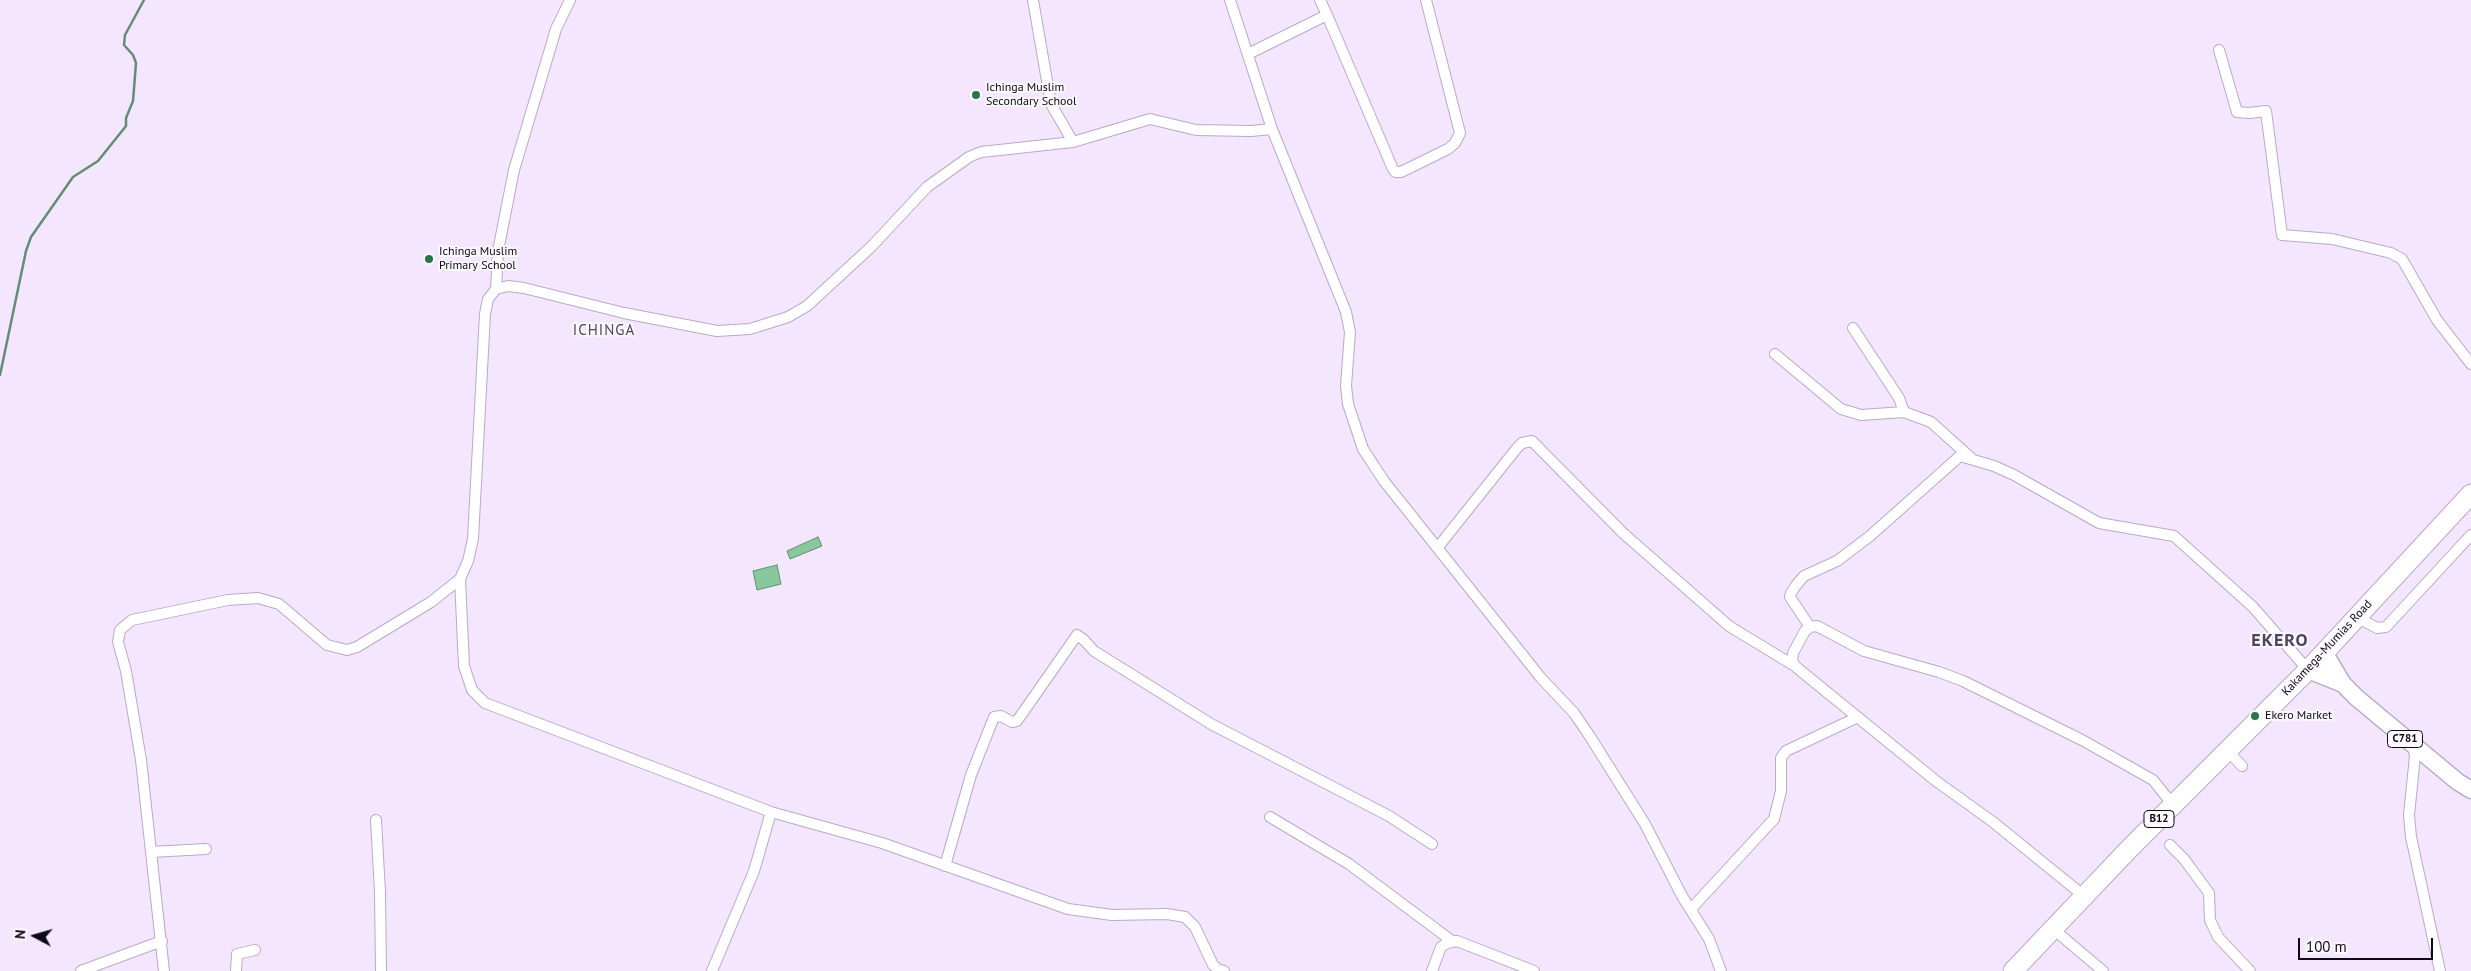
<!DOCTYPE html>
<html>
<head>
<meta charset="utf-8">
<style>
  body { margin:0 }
  #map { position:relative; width:2471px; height:971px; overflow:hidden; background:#f4e6ff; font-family:"PT Sans",sans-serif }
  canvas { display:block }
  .north { position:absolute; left:10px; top:911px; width:50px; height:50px; -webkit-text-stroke:4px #fbf8fe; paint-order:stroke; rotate:276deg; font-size:14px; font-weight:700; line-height:20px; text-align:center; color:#0f0913 }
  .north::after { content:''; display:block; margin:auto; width:18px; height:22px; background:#0f0913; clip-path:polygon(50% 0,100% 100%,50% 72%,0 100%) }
  .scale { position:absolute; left:2298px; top:938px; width:135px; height:22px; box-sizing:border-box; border:2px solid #0f0913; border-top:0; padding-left:6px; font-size:15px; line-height:18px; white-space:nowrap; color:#0f0913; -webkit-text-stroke:4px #fbf8fe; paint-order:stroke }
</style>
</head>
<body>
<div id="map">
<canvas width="2471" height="971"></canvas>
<div class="north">N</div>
<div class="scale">100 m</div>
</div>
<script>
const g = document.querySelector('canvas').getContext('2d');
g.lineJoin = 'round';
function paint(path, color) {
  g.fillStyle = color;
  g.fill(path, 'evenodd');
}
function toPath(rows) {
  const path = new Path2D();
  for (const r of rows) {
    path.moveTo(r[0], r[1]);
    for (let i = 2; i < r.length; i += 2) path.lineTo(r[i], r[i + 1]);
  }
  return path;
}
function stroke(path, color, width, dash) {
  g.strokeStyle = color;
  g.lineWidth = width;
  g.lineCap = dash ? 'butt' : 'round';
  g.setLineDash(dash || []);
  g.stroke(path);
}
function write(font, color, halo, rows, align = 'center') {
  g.font = font + ' "PT Sans",sans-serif';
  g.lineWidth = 4;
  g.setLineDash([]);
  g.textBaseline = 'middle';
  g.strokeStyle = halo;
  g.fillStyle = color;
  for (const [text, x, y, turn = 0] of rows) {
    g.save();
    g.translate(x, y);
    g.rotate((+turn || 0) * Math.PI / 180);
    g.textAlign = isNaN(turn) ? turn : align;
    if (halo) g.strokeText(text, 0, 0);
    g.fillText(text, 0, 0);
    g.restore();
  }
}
const water = toPath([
  [818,537,822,546,790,559,787,551,818,537],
  [777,565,781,584,757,590,753,571,777,565]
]);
paint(water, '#89c79c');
stroke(water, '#648e73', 1);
stroke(toPath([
  [0,375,26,251,31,237,73,177,98,161,126,126,126,118,133,101,136,63,133,55,124,45,125,35,144,0]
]), '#648e73', 2.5);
const street = toPath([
  [1033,0,1051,104,1073,142],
  [1230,0,1272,129,1346,312,1350,332,1346,386,1348,404,1363,449,1384,481,1541,678,1574,713,1589,735,1645,824,1682,896,1709,939,1721,971],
  [1327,15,1392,167,1395,172,1401,172,1448,149,1455,143,1460,133,1426,0],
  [2219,50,2237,112,2249,113,2266,111,2282,235,2332,239,2391,253,2402,259,2437,320,2471,364],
  [1248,54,1327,15,1320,0],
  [496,289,498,251,514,170,556,29,570,0],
  [1853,328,1899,398,1904,412],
  [1775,354,1841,409,1861,415,1904,412,1931,422,1971,458],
  [1438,547,1517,448,1522,443,1532,441,1623,533,1729,626,1793,665],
  [460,579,464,666,472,690,485,703,771,812,882,843,1068,909,1112,915,1167,914,1185,917,1195,927,1213,965,1219,970,1224,971],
  [2356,617,2377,628,2386,627,2471,535],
  [1810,627,1790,597,1791,593,1797,584,1804,576,1837,561,1870,536,1960,456,1994,466,2014,475,2099,523,2174,536,2253,607,2308,670],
  [2413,746,2415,756,2409,815,2411,837,2440,971],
  [2228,751,2242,766],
  [1270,817,1349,864,1452,941],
  [376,820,380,892,381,971],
  [2170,845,2184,859,2209,893,2210,920,2218,937,2250,971],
  [151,852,206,849],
  [945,866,971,775,994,717,1001,716,1012,722,1017,721,1077,635,1084,640,1094,651,1211,724,1389,816,1432,844],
  [2084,896,1993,822,1936,781,1796,667,1792,661,1793,653,1805,631,1810,627,1817,626,1864,651,1939,672,1963,681,2082,740,2153,780,2173,805],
  [1691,909,1774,819,1781,791,1781,758,1786,751,1858,717],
  [2052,928,2103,971],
  [81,971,162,941],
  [164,971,141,760,126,671,118,642,120,630,132,620,228,600,258,598,279,604,327,645,347,650,357,647,431,602,460,579,468,561,473,539,485,314,488,299,496,289,508,286,524,288,624,313,717,331,750,329,788,317,807,306,872,246,927,187,969,157,981,152,1073,142,1150,119,1196,130,1251,131,1272,129],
  [236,971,237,954,255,950],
  [712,971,754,871,771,812],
  [1432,971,1441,947,1447,943,1457,941,1534,971]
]);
const primary = toPath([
  [2324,652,2343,684,2357,698,2458,782,2471,790],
  [2308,670,2343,684]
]);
const highway = toPath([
  [2013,971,2130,848,2308,670,2471,494]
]);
stroke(street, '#baa9c7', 12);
stroke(primary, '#baa9c7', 19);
stroke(highway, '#baa9c7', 21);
stroke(street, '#fff', 10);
stroke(primary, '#fff', 16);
stroke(highway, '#fff', 19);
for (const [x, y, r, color] of [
  [976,95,5,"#267647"],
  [429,259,5,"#267647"],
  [2255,716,5,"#267647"]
]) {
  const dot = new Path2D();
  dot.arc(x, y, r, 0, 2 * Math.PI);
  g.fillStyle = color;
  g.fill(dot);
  stroke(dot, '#fbf8fe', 2);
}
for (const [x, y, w] of [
  [2405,739,35],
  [2159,819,30]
]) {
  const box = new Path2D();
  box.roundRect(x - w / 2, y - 8.5, w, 17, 4);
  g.fillStyle = '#fbf8fe';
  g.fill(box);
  stroke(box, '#0f0913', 1);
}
write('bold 11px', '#0f0913', null, [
  ["C781",2405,739],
  ["B12",2159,819]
]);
write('12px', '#0f0913', '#fbf8fe', [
  ["Ichinga Muslim",986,88],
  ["Secondary School",986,102],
  ["Ichinga Muslim",439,252],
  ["Primary School",439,266],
  ["Ekero Market",2265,716]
], 'left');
write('12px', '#0f0913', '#fbf8fe', [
  ["Kakamega-Mumias Road",2327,648,-47]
]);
g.letterSpacing = '1px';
write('15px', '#51435c', '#fbf8fe', [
  ["ICHINGA",604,331]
]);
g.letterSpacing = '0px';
g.letterSpacing = '1px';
write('bold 18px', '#51435c', '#fbf8fe', [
  ["EKERO",2280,641]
]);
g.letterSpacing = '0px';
</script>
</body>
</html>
